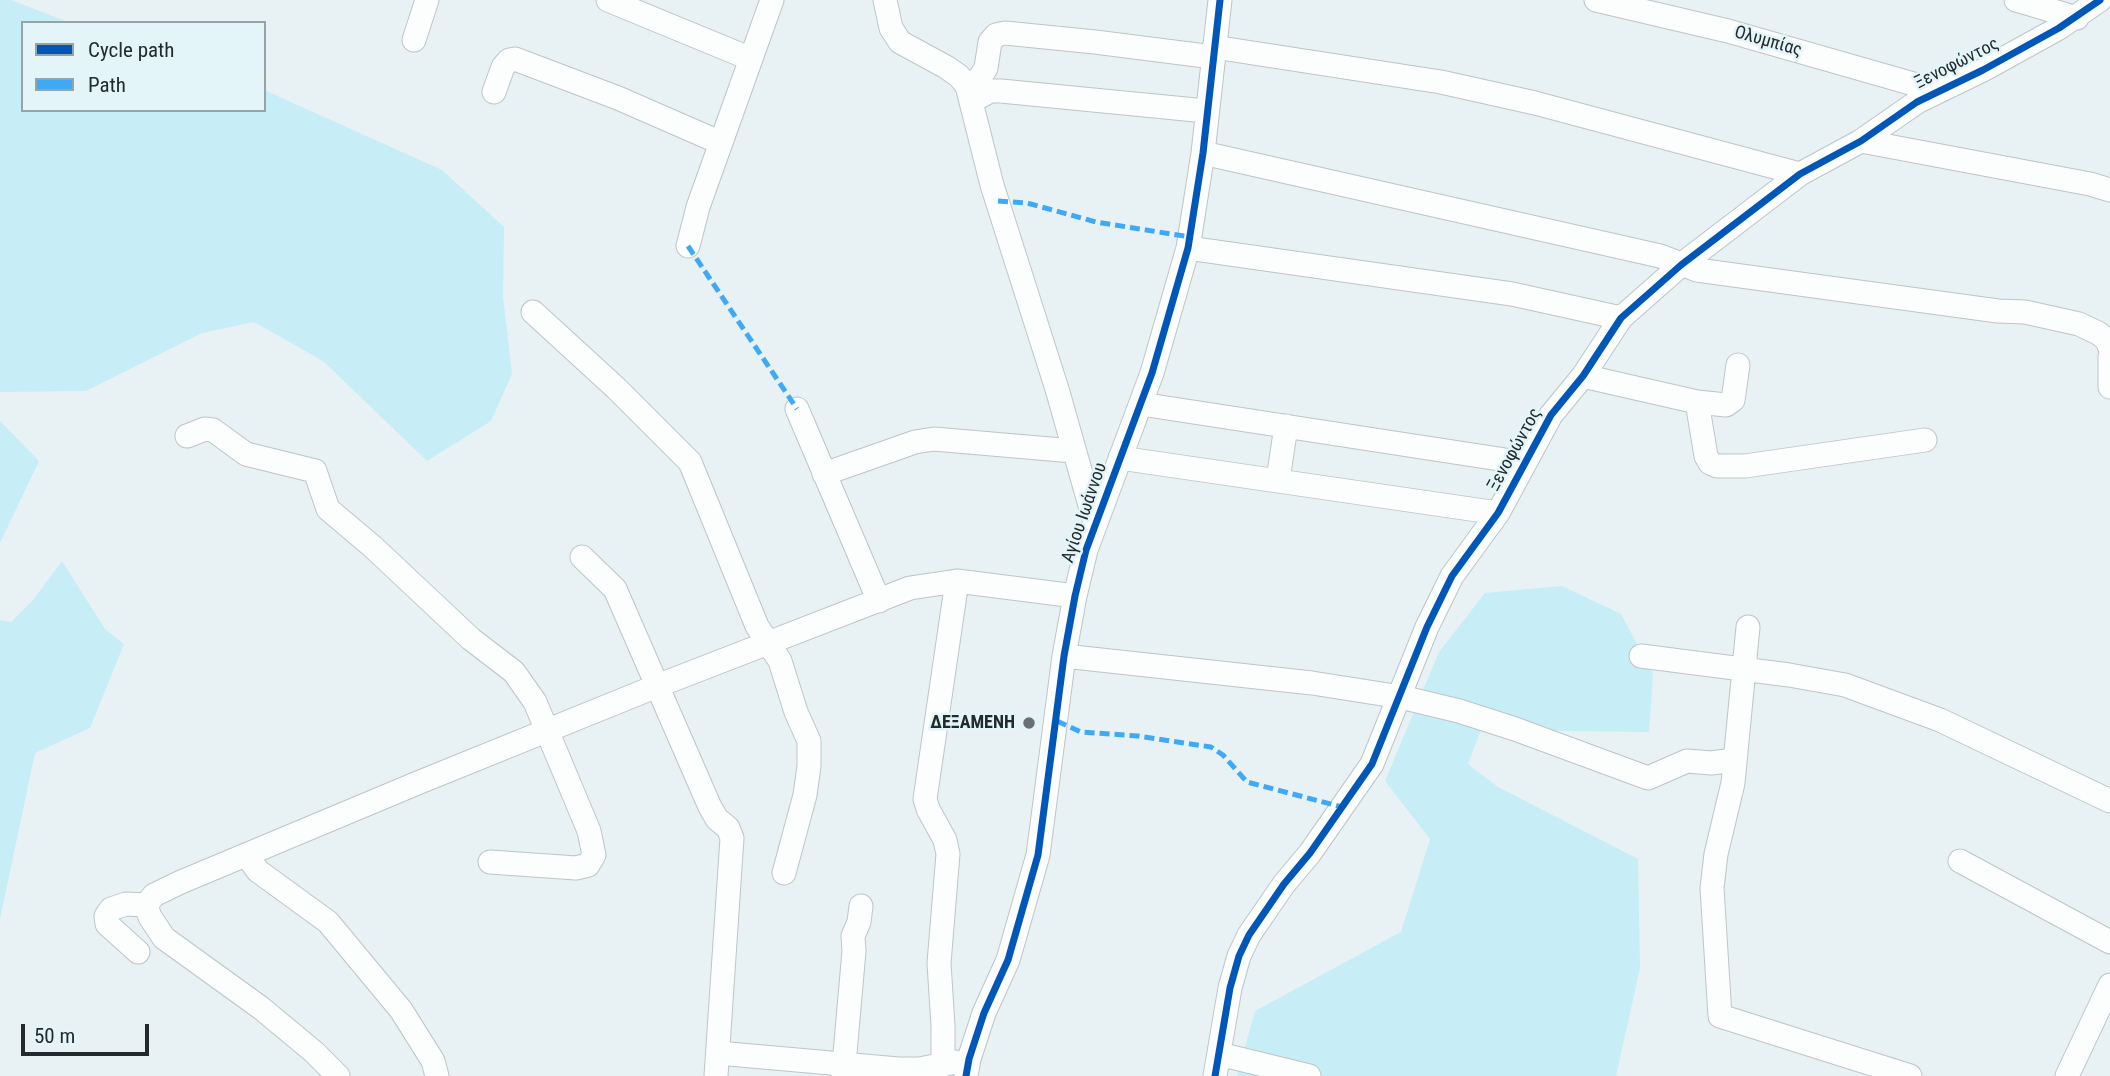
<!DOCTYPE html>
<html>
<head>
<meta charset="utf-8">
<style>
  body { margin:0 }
  #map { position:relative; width:2110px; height:1076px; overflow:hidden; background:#e8f2f4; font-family:"Roboto Condensed",sans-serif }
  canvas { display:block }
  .legend { position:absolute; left:21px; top:21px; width:245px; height:91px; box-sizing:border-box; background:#e3f5f9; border:2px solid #96a4a7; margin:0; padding:9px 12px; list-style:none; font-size:21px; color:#232a2b }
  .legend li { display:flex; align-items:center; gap:14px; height:35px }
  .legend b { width:35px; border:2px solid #96a4a7 }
  .scale { position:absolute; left:21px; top:1024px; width:128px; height:32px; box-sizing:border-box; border:4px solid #232a2b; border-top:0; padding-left:9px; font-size:21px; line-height:24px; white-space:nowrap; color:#232a2b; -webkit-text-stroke:5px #e3f5f9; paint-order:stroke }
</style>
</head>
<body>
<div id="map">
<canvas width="2110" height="1076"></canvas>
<ul class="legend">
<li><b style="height:9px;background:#0057b8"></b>Cycle path</li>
<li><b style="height:9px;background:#3fa9f5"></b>Path</li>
</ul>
<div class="scale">50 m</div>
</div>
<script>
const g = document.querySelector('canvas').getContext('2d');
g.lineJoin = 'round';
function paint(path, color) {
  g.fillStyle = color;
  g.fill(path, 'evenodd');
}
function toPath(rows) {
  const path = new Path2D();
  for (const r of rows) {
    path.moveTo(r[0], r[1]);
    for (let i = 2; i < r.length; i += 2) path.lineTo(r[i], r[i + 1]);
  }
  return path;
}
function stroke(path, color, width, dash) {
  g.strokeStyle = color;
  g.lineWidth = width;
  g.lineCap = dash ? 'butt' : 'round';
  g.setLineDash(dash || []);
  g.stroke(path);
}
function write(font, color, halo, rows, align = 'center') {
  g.font = font + ' "Roboto Condensed",sans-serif';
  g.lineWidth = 5;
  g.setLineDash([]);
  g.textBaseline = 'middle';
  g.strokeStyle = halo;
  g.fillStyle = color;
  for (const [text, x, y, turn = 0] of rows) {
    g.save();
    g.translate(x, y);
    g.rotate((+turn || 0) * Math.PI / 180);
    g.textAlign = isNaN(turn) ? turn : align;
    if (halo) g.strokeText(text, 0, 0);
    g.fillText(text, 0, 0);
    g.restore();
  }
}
paint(toPath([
  [0,0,11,0,71,23,23,23,23,110,264,110,264,90,442,170,504,227,503,296,512,374,491,421,427,461,323,361,254,322,202,333,86,391,0,392],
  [0,421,39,461,0,543],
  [62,561,105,629,124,644,90,728,35,753,0,919,0,620,11,622,34,599],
  [1562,586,1621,614,1653,674,1649,732,1481,730,1468,764,1498,787,1638,859,1640,968,1616,1076,1237,1076,1255,1011,1401,932,1430,839,1385,781,1439,652,1485,593]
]), '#c7edf6');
const minor = toPath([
  [608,0,751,59],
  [885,0,891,28,900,42,946,67,959,76,967,86,992,185,1057,389,1095,523],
  [1596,0,1728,31,1938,91],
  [2016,0,2077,18],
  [414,40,427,0],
  [1214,47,1441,82,1535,103,1800,174],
  [967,86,979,79,986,68,990,42,996,35,1005,33,1095,42,1213,57],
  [494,92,503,67,509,60,515,59,618,98,721,143],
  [972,101,990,91,1001,91,1206,111],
  [1861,141,2090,184,2110,190],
  [1203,153,1660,256,1697,270,1998,311,2025,312,2079,324,2098,333,2107,340,2110,348],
  [688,246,698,207,772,0],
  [1188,248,1512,294,1621,318],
  [533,312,617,389,690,462,757,626,780,661,796,712,809,741,809,766,805,795,784,873],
  [2110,357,2110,387],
  [1583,376,1697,402,1726,405,1733,400,1738,365],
  [1697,402,1706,456,1710,463,1717,466,1745,466,1925,440],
  [1141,404,1525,463],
  [797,409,879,601],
  [187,436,205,429,213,430,246,454,315,471,328,509,373,547,471,639,514,672,535,702,589,831,594,855,588,865,576,868,490,862],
  [1120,458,1498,513],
  [824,474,915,442,934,439,1073,451],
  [1278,480,1286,426],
  [582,557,615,589,710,807,717,819,728,828,732,838,716,1076],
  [1748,627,1733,783,1716,854,1712,888,1720,1016,1910,1076],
  [1064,656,1312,683,1401,697,1459,711,1515,729,1648,778,1687,761,1711,763,1734,760],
  [1641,656,1789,675,1845,685,1940,720,2110,801],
  [247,856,258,871,328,922,401,1010,433,1061,437,1076],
  [1960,861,2110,942],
  [146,905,154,895,181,882,420,782,657,686,910,588,957,581,1075,596],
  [138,952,107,924,106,916,111,909,126,904,146,905,150,917,164,938,261,1008,314,1052,338,1076],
  [718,1053,898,1069,919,1069,956,1062],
  [1219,1054,1309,1076],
  [943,1065,943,1026,939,963,948,854,945,840,928,809,925,799,957,581],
  [843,1076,854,951,853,936,859,922,861,906],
  [966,1076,969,1059,984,1013,1008,960,1038,855,1064,656,1075,596,1086,550,1152,373,1188,248,1203,153,1220,0],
  [1215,1076,1230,988,1239,956,1249,935,1284,884,1310,853,1372,764,1427,627,1452,576,1498,513,1551,415,1583,376,1621,318,1681,265,1800,174,1861,141,1917,102,1983,70,2059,28,2100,0],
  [2067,1076,2110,985]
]);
stroke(minor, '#bdc5c6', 25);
stroke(minor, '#fcfdfd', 23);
stroke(toPath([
  [998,201,1027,203,1096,222,1190,237],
  [688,246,797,409],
  [1057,721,1081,732,1138,736,1211,747,1223,755,1247,782,1342,807]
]), '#3fa9f5', 5, [10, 5]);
stroke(toPath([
  [966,1076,969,1059,984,1013,1008,960,1038,855,1064,656,1075,596,1086,550,1152,373,1188,248,1203,153,1220,0],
  [1215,1076,1230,988,1239,956,1249,935,1284,884,1310,853,1372,764,1427,627,1452,576,1498,513,1551,415,1583,376,1621,318,1681,265,1800,174,1861,141,1917,102,1983,70,2059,28,2100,0]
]), '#0057b8', 7);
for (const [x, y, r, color] of [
  [1029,723,7,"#687071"]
]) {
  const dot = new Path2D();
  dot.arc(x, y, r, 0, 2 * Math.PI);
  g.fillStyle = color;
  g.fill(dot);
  stroke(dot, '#e3f5f9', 2.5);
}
write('18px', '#232a2b', '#e3f5f9', [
  ["Ολυμπίας",1768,42,16],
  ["Ξενοφώντος",1957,64,-27],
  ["Ξενοφώντος",1515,450,-61],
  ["Αγίου Ιωάννου",1085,513,-71]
]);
write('bold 18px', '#232a2b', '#e3f5f9', [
  ["ΔΕΞΑΜΕΝΗ",1015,723]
], 'right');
</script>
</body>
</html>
